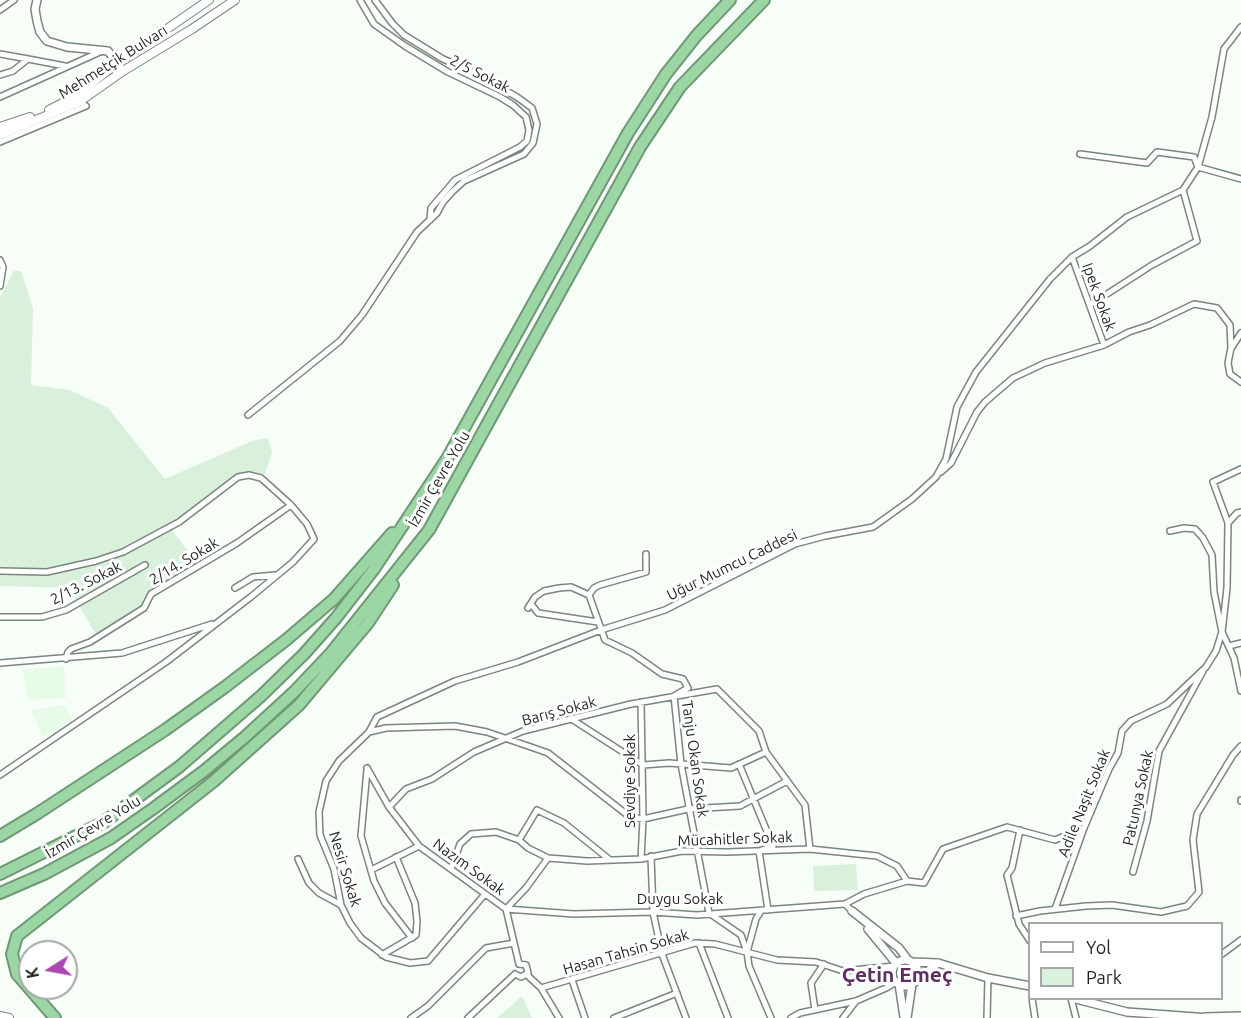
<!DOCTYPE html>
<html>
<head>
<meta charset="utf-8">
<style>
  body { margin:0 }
  #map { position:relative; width:1241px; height:1018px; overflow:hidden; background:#f6fef7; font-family:Ubuntu,sans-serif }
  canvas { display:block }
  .legend { position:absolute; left:1028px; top:922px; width:195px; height:78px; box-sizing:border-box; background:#fff; border:2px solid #a5a7a6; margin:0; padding:8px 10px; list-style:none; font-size:18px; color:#1f2420 }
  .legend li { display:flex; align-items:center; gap:12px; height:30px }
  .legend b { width:30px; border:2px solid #a5a7a6 }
  .north { position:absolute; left:18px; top:940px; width:60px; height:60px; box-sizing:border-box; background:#fff; border:2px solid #a5a7a6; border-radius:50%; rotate:259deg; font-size:16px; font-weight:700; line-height:24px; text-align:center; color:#1f2420 }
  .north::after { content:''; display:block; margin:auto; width:21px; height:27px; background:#aa48af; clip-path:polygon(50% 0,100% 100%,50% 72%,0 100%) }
</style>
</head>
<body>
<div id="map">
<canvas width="1241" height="1018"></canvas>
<ul class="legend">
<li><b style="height:8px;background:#fff"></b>Yol</li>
<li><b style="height:16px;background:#d9f0dc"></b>Park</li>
</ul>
<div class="north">K</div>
</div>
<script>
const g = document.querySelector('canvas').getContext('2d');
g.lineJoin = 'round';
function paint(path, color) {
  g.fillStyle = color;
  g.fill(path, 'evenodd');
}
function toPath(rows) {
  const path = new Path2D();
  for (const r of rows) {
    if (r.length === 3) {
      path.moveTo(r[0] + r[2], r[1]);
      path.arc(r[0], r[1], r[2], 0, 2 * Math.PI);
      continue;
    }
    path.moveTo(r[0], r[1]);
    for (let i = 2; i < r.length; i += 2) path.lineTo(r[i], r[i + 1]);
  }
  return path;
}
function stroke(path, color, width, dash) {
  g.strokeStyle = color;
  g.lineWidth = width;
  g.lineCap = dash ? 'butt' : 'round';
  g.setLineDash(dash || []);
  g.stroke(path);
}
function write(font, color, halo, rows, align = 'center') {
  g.font = font + ' Ubuntu,sans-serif';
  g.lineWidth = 6;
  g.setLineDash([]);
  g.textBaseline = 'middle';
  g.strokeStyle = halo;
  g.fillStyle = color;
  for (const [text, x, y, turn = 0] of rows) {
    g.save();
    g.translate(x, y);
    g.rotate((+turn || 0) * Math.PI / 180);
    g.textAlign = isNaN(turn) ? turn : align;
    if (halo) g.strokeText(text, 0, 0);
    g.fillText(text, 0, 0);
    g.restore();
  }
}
paint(toPath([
  [64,666,66,698,28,700,23,670],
  [65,705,72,719,43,738,31,710]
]), '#e7fbe9');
paint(toPath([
  [14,271,21,271,33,308,31,385,70,390,108,408,165,479,252,441,268,438,272,453,265,474,249,471,235,476,168,525,198,564,97,636,68,588,0,586,0,297],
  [856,864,858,890,814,891,813,866],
  [522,996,532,1018,497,1018]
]), '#d9f0dc');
const minor = toPath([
  [360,0,374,24,405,46,448,72,500,97,513,105,526,117,529,130,527,141,520,147,455,180,431,208,430,220],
  [0,10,14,0],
  [0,54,28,59],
  [0,75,13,71,28,59,65,66],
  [0,97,102,51],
  [0,142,86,106,78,100],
  [1080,154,1147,163,1157,152,1194,157,1198,167,1241,179],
  [1072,257,1104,345],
  [0,260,3,267,0,286],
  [1090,305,1152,265,1197,241,1183,190,1198,167,1212,117,1224,49,1241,27],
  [1232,347,1241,333],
  [248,415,340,341,362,315,417,232,437,213,443,202,452,192,464,181,524,154,533,143,537,124,532,108,517,97,471,71,443,59,404,35,392,23,375,0],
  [1241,469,1213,482,1228,523,1227,588,1222,632,1234,658,1241,691],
  [941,472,951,463,977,412,985,402,1013,378,1045,363,1104,345,1129,332,1150,325,1194,304,1217,308,1230,325,1231,348,1228,363,1230,374,1241,382],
  [1228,523,1237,513,1241,512],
  [646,554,646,572,600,585,594,588,589,595,605,640,632,653,662,674,683,679,688,688,674,696,681,764,709,913,741,935,747,952],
  [0,571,47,572,96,561,123,552,179,522,238,477,249,475,261,478,291,505,307,524,314,539,293,562,252,596,166,662,0,775],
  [235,588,253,577,275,575],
  [531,604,538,613,598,622],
  [528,608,535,597,544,591,559,588,571,587,589,595],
  [0,617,42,617,66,610,145,565],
  [1229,646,1241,643],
  [66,659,68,652,71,649,90,642,144,608,151,594,237,543,291,505],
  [0,663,122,653,212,624],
  [573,720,643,765,669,763,731,768,766,752],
  [369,732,386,728,455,726,487,732,531,747,548,753,630,817,643,819,688,809,740,806,787,781],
  [739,764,773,846,759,851,768,910],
  [367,768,389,807,419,846,506,909,519,964],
  [367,770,361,836,374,881,385,903,412,938],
  [1241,800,1241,801],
  [389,807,406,789,432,779,474,752,523,731,631,704,717,689,759,731,766,752,805,805,810,849],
  [1020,830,1012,868,1007,875,1019,924,1030,941],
  [651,856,653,912,662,954,686,1018],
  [548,858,528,848,519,840,537,810,564,823,610,860],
  [298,859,309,883,319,893,341,905],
  [641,859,643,819,641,702],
  [451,869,460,844,471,834,496,832,519,840],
  [371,870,419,846],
  [1133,872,1147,821,1159,751,1203,671],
  [485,894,428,961,410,963,386,957,361,938,350,923,341,905,334,869,320,835,319,812,326,781,339,761,369,732,377,717,455,681,518,662,601,630,665,610,795,544,825,536,873,527,912,499,936,477,946,459,957,407,976,372,1050,279,1072,257,1090,246,1127,217,1183,190],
  [845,904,864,894,907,881,924,883,943,849,1007,827,1055,840,1084,828],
  [506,909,526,888,548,858,587,861,641,859,682,851,727,852,810,849,877,856,897,866,907,881],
  [506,909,574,914,653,912,697,915,845,904,852,911],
  [1055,909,1084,828,1109,769,1118,753,1122,731,1131,721,1167,704,1206,667,1216,651,1222,632,1214,592,1212,555,1203,538,1195,529,1184,528,1170,531],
  [761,911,756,919,747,952,749,966,771,1018],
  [1016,916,1040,911,1086,906,1112,905,1161,912,1187,906,1199,892,1193,840,1197,814,1233,755,1241,746],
  [699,943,728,1018],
  [1222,954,1241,940],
  [382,955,416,935,417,921,415,903,396,857],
  [515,974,521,977,528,973,526,965,519,964],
  [527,975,541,988,559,1018],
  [572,980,585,1018],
  [541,988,695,943,715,944,777,960,816,962,843,971,894,966],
  [1032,998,1035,1018],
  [1071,998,1076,1018],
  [815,1010,811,983,824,964],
  [411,1018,428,1006,486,948,514,943],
  [468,1018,515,974],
  [614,1018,677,993],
  [791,1018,800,1013,856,1001,886,988,896,982],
  [843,1018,856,1001],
  [987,1018,988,978]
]);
const tertiary = toPath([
  [37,0,35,9,37,21,40,32,47,41,67,47,108,51,123,71],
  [852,911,899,948,908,960],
  [868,929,896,963],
  [905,973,13],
  [912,962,938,963,988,978,1030,986],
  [899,984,904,1017],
  [1072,998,1127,1012,1209,1018],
  [1205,1017,1241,1016],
  [907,1018,912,984,938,963]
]);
const secondary = toPath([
  [49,110,76,96,116,64,209,0],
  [0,127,30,117],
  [0,135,79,102,123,71,192,29,235,0],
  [0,1016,9,1018]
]);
const motorway = toPath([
  [0,836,38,813,165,730,225,687,286,640,334,599,392,533],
  [0,874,104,822,179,767,261,696,304,654,336,618,374,569,448,457,628,133,666,74,697,35,730,0],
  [0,893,44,874,111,838,154,808,204,771,245,737,294,692,330,654,429,530,640,147,680,87,764,0],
  [55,1018,17,974,12,954,17,936,214,781,299,705,368,623,393,585]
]);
stroke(minor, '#7a867c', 8);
stroke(tertiary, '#7a867c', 10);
stroke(secondary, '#7a867c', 10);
stroke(motorway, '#709876', 14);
stroke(minor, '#fff', 5);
stroke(tertiary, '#fff', 7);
stroke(secondary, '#fff', 8);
stroke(motorway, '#9bd6a4', 10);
write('15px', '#1f2420', '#fff', [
  ["Mehmetçik Bulvarı",113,62,-32],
  ["2/5 Sokak",480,74,27],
  ["Ipek Sokak",1099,297,70],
  ["İzmir Çevre Yolu",439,479,-60],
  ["2/14. Sokak",184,561,-31],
  ["Uğur Mumcu Caddesi",732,565,-26],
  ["2/13. Sokak",86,583,-27],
  ["Barış Sokak",559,711,-15],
  ["Tanju Okan Sokak",695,759,82],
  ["Sevdiye Sokak",630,781,-90],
  ["Patunya Sokak",1138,798,-78],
  ["Adile Naşit Sokak",1084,803,-68],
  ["İzmir Çevre Yolu",93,827,-31],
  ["Mücahitler Sokak",735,839,-2],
  ["Nazım Sokak",469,867,36],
  ["Nesir Sokak",345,869,73],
  ["Duygu Sokak",680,899],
  ["Hasan Tahsin Sokak",626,952,-16]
]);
write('bold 21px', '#5d2e60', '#fff', [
  ["Çetin Emeç",897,975]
]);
</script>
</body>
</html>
